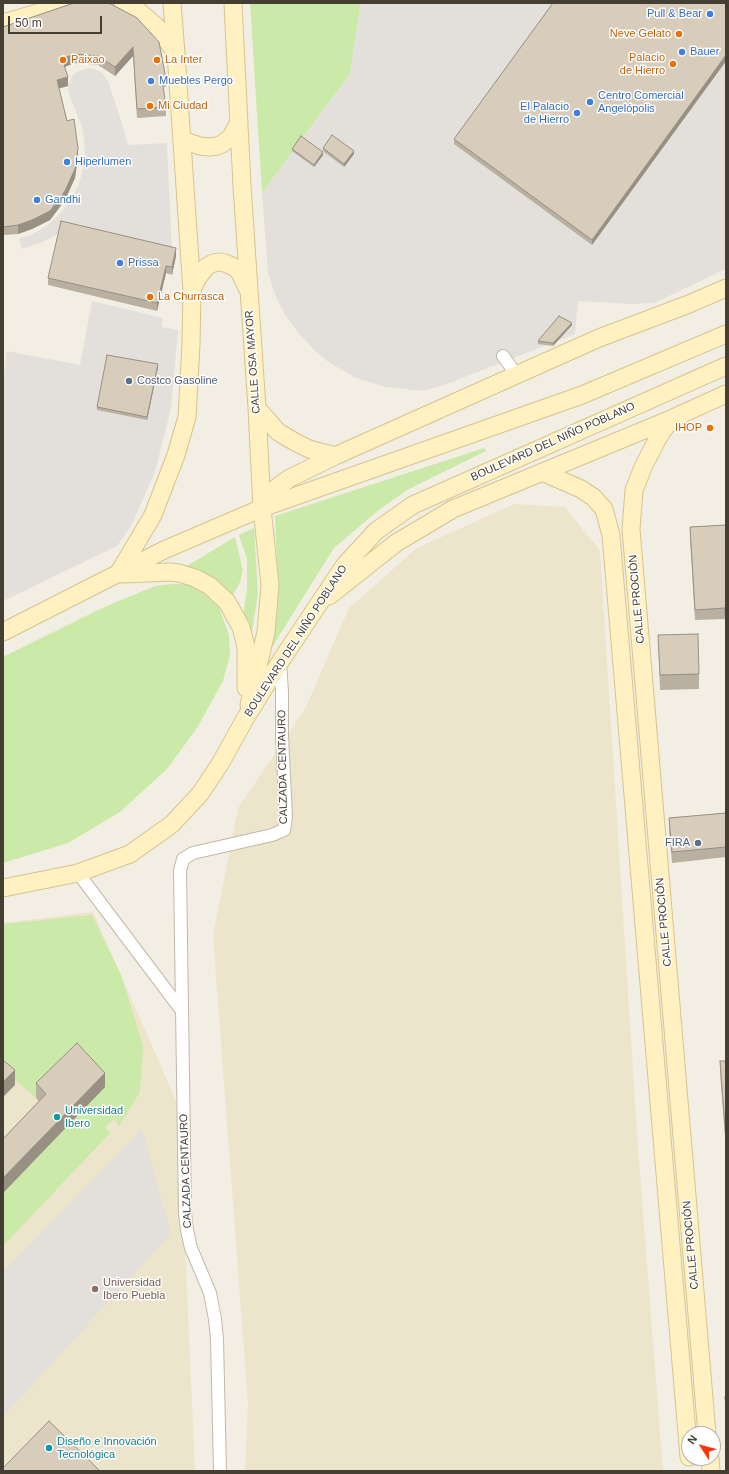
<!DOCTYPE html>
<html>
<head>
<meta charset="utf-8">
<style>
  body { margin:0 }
  #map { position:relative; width:729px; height:1474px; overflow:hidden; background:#f3eee3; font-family:Arial,sans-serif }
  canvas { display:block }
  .frame { position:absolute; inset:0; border:4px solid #453e33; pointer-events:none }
  .north { position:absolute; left:681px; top:1426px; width:40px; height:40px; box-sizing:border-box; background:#fff; border:1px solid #b5b2ad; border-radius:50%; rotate:306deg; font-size:11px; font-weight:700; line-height:16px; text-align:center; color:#453e33 }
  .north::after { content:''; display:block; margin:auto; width:14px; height:18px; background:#ff370e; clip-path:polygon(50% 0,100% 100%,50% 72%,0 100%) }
  .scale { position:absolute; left:8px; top:16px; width:94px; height:18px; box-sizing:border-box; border:2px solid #453e33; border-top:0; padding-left:5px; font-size:12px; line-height:14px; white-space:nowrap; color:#453e33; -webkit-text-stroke:3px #fff; paint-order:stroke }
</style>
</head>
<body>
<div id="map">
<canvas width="729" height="1474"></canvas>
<div class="frame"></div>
<div class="north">N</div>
<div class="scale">50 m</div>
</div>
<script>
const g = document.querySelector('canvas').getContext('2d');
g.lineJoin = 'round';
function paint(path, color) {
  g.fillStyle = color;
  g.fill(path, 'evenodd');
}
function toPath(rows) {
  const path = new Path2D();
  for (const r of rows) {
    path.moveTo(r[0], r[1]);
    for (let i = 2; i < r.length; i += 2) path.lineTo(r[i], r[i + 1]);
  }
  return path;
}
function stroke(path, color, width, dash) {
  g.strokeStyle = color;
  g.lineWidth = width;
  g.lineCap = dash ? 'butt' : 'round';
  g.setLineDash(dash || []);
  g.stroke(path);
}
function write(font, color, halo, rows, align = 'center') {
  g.font = font + ' Arial,sans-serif';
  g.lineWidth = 3;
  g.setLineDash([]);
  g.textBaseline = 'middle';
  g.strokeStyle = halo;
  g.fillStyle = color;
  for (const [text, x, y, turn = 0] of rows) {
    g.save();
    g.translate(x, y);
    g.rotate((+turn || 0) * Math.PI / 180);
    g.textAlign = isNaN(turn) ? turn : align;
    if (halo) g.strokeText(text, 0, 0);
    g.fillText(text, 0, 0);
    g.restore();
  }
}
paint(toPath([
  [514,504,565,507,600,551,637,1134,663,1471,245,1471,248,1405,213,936,238,808,305,709,349,608,417,548],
  [93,912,179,1107,195,1471,3,1471,3,923]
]), '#ede4cc');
paint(toPath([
  [250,3,361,3,350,74,262,193],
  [484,448,486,451,409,489,380,509,334,548,269,652,276,615,277,570,275,516],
  [254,528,258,593,251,640,243,616,247,590,247,559,239,535],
  [235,537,243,570,240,582,232,597,185,567],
  [173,584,189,584,203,592,219,608,229,635,230,655,223,681,197,728,167,769,120,812,68,843,3,863,3,657,102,608,155,586],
  [92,915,122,977,143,1046,140,1092,119,1126,114,1119,105,1127,110,1133,3,1246,3,1193,105,1087,36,1098,3,1069,3,924]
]), '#cbeaaa');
paint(toPath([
  [361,3,556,3,726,61,726,269,654,303,632,304,578,301,575,334,447,384,423,391,386,387,356,378,327,361,314,350,298,332,285,315,274,292,268,273,262,193,350,74],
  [88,68,98,70,102,73,108,81,124,130,128,145,167,143,172,253,59,233,43,242,22,249,19,238,31,235,45,227,59,215,70,201,79,184,85,161,84,138,82,127,69,94,68,86,72,76,77,72],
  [92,301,163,318,161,327,178,330,171,408,155,472,131,526,117,546,3,601,3,381,7,351,80,365],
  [142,1129,171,1233,3,1417,3,1272]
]), '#e3e0dc');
const street = toPath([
  [503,356,511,367],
  [78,873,182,1011],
  [220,1471,217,1339,215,1319,210,1293,191,1248,187,1230,185,1213,180,871,183,859,193,853,272,835,284,830,286,817,282,736,282,692,280,662]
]);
const secondary = toPath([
  [123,3,135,8,157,27,176,53],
  [233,3,242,186,257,408,262,508,270,585,266,632,249,705],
  [3,23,72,3],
  [182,140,200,146,209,147,217,146,222,144,231,137,239,122],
  [192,290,197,279,206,267,213,263,219,262,225,263,236,268,240,273,247,288],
  [257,408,278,432,295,442,309,449,335,456],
  [671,419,658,438,644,465,634,490,631,529,707,1434],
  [542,472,581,489,593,497,604,509,611,535,689,1457],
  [262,508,276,488,290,478,335,456,599,338,689,304,726,288],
  [118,574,153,515,176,455,187,417,191,345,192,291,176,53,172,3],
  [123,574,170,572,179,573,195,578,210,586,227,602,241,627,246,647,246,688],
  [329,596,396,543,453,509,671,419,726,394],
  [3,632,164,550,262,508,582,395,726,334],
  [3,888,78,873,130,854,172,824,200,794,220,764,245,719,280,662,344,566,376,531,413,505,726,366],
  [710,1458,711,1471]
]);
stroke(street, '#c1b9a9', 14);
stroke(secondary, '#d5c490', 19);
stroke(street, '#fff', 12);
stroke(secondary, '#fff1c1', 17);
paint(toPath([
  [74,3,166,79,166,87,163,87,166,107,166,116,137,118,133,56,115,76,98,65,74,63,65,67,68,86,59,88,67,121,78,157,75,178,65,200,50,220,32,229,18,234,3,235,3,27],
  [147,3,158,3,158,4,149,4],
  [726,3,726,61,592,245,454,144,454,139],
  [323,148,354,154,344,167,323,151],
  [292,149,323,155,314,167,292,151],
  [176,256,172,275,166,273,157,311,48,285,48,278],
  [572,325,553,346,538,344,538,341],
  [158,367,147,420,97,410,97,407],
  [726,525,726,639,725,619,695,620,690,537,690,527],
  [658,635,699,674,699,689,660,690],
  [726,813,726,857,672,863,669,829,669,818],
  [720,1061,726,1061,726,1150,720,1072],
  [36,1083,105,1087,3,1193,3,1139,39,1101,36,1098],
  [725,1397,726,1397,726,1418,725,1407]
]), '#bab0a1');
paint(toPath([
  [133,47,133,56,115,76,115,67],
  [74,54,74,63,62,68,62,59],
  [726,55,726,61,592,245,592,240],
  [68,77,68,86,57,89,57,80],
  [78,148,78,157,75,178,65,200,50,220,32,229,18,234,18,225],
  [354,151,354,154,344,167,344,164],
  [323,152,323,155,314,167,314,165],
  [176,248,176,256,172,275,172,267],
  [166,266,166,273,157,311,157,303],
  [572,323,572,325,553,346,553,343],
  [158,364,158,367,147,420,147,417],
  [15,1070,15,1085,3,1097,3,1082],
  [105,1073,105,1087,3,1193,3,1178]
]), '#979083');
const building = toPath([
  [74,3,105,3,111,4,137,18,159,42,166,79,162,79,166,107,137,109,133,47,115,67,98,56,74,54,62,59,68,77,57,80,67,121,74,119,78,148,75,169,65,191,50,211,32,220,18,225,3,227,3,27,74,3],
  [553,3,726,3,726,55,592,240,454,139,553,3],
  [332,135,354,151,344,164,323,148,332,135],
  [301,136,323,152,314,165,292,149,301,136],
  [61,221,176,248,172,267,166,266,157,303,48,278,61,221],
  [559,316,572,323,553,343,538,341,559,316],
  [107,355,158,364,147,417,97,407,107,355],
  [726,525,726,629,725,608,695,610,690,527,726,525],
  [698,634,699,674,660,675,658,635,698,634],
  [726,813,726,847,672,852,669,818,726,813],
  [77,1043,105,1073,3,1178,3,1139,46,1094,36,1083,77,1043],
  [3,1060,15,1070,3,1082,3,1060],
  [720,1061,726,1061,726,1140,720,1061],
  [725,1397,726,1397,726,1408,725,1397],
  [49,1421,100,1471,3,1471,3,1468,49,1421]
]);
paint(building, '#d8cdbb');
stroke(building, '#979083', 1);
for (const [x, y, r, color] of [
  [710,14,4,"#3f7fe0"],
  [679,34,4,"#e8710a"],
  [682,52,4,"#3f7fe0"],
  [63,60,4,"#e8710a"],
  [157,60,4,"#e8710a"],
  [673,64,4,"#e8710a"],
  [151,81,4,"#3f7fe0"],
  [590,102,4,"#3f7fe0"],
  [150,106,4,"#e8710a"],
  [577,113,4,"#3f7fe0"],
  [67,162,4,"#3f7fe0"],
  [37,200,4,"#3f7fe0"],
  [120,263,4,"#3f7fe0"],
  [150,297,4,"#e8710a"],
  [129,381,4,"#5c6f8a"],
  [710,428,4,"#e8710a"],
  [698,843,4,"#5c6f8a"],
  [57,1117,4,"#0f9aa8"],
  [95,1289,4,"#8d6e63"],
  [49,1448,4,"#0f9aa8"]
]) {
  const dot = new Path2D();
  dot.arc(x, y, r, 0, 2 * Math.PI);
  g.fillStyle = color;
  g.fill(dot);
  stroke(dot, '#fff', 1.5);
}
write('11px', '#366cbe', '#fff', [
  ["Pull & Bear",702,14,"right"],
  ["Bauer",690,52],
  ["Muebles Pergo",159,81],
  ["Centro Comercial",598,96],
  ["Angelópolis",598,109],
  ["El Palacio",569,107,"right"],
  ["de Hierro",569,120,"right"],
  ["Hiperlumen",75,162],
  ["Gandhi",45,200],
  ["Prissa",128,263]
], 'left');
write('11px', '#c56008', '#fff', [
  ["Neve Gelato",671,34,"right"],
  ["Palacio",665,58,"right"],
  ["de Hierro",665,71,"right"],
  ["Paixao",71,60],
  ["La Inter",165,60],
  ["Mi Ciudad",158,106],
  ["La Churrasca",158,297],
  ["IHOP",702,428,"right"]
], 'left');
write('11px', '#453e33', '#fff', [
  ["CALLE OSA MAYOR",253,362,-94],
  ["BOULEVARD DEL NIÑO POBLANO",553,442,-24],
  ["CALLE PROCIÓN",637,599,-95],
  ["BOULEVARD DEL NIÑO POBLANO",296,641,-57],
  ["CALZADA CENTAURO",283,767,-91],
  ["CALLE PROCIÓN",664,922,-95],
  ["CALZADA CENTAURO",186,1171,-92],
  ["CALLE PROCIÓN",691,1245,-95]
]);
write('11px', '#4e5e75', '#fff', [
  ["Costco Gasoline",137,381],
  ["FIRA",690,843,"right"]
], 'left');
write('11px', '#0d838f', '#fff', [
  ["Universidad",65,1111],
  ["Ibero",65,1124],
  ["Diseño e Innovación",57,1442],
  ["Tecnológica",57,1455]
], 'left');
write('11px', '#785e54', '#fff', [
  ["Universidad",103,1283],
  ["Ibero Puebla",103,1296]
], 'left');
</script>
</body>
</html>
